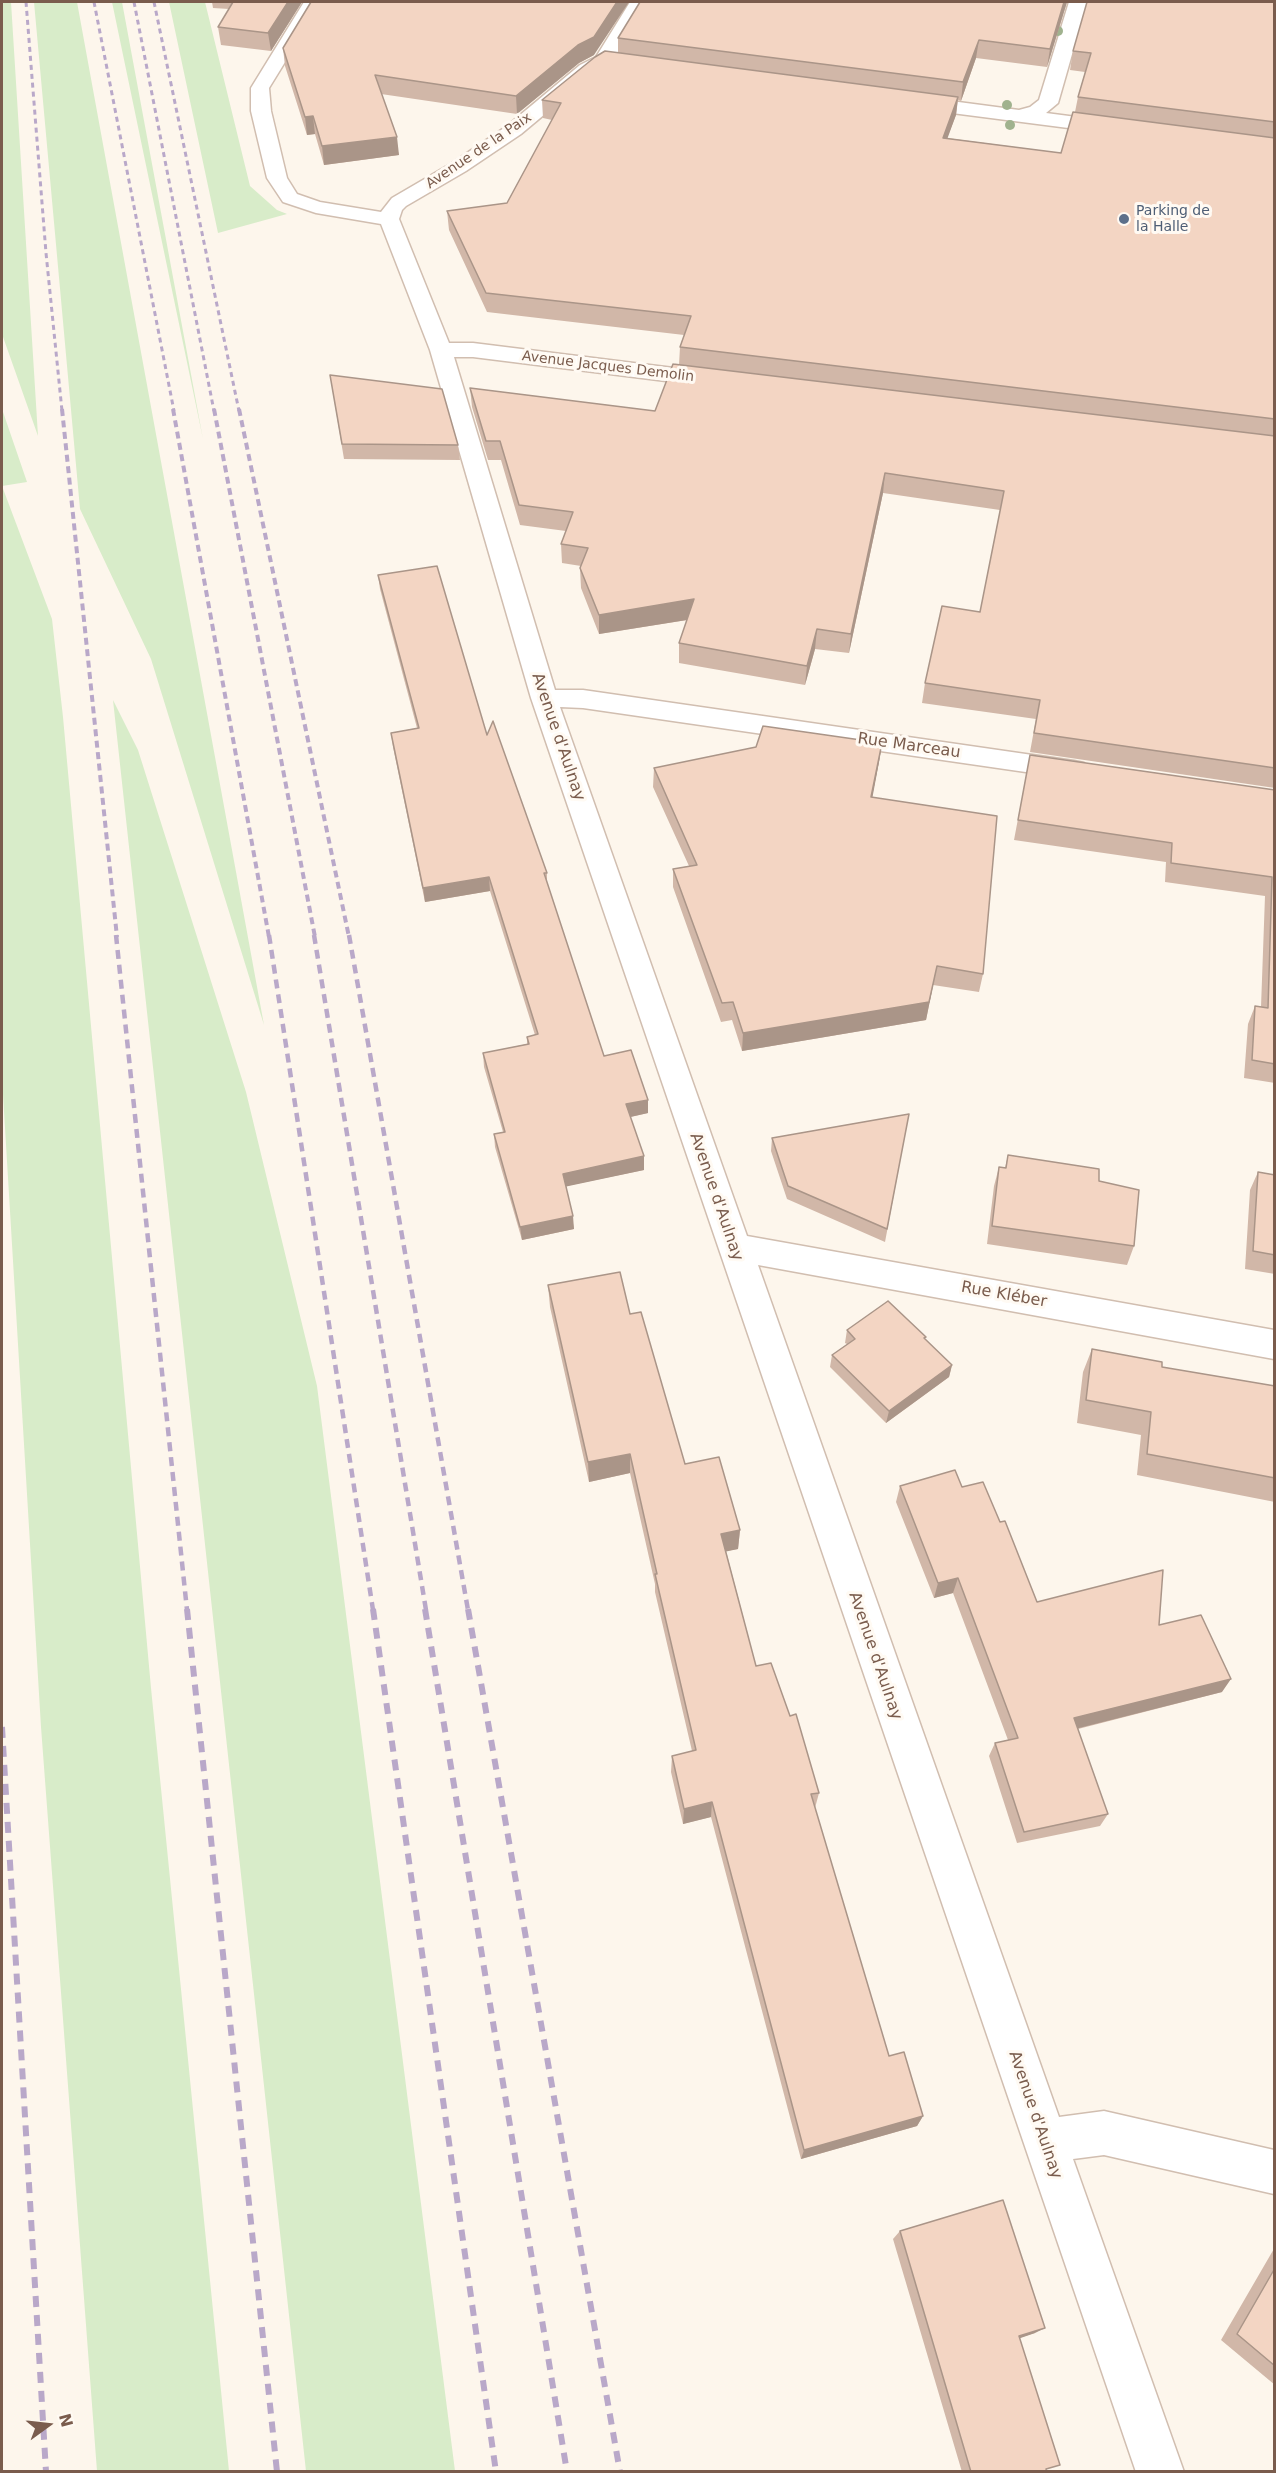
<!DOCTYPE html>
<html>
<head>
<meta charset="utf-8">
<style>
  body { margin:0 }
  #map { position:relative; width:1276px; height:2473px; overflow:hidden; background:#fdf6ec; font-family:"DejaVu Sans",sans-serif }
  canvas { display:block }
  .frame { position:absolute; inset:0; border:3px solid #7a5c4d; pointer-events:none }
  .north { position:absolute; left:18px; top:2395px; width:60px; height:60px; -webkit-text-stroke:4px #fffaf3; paint-order:stroke; rotate:75deg; font-size:16px; font-weight:700; line-height:24px; text-align:center; color:#7a5c4d }
  .north::after { content:''; display:block; margin:auto; width:21px; height:27px; background:#7a5c4d; clip-path:polygon(50% 0,100% 100%,50% 72%,0 100%) }
</style>
</head>
<body>
<div id="map">
<canvas width="1276" height="2473"></canvas>
<div class="frame"></div>
<div class="north">N</div>
</div>
<script>
const g = document.querySelector('canvas').getContext('2d');
g.lineJoin = 'round';
function paint(path, color) {
  g.fillStyle = color;
  g.fill(path, 'evenodd');
}
function toPath(rows) {
  const path = new Path2D();
  for (const r of rows) {
    path.moveTo(r[0], r[1]);
    for (let i = 2; i < r.length; i += 2) path.lineTo(r[i], r[i + 1]);
  }
  return path;
}
function stroke(path, color, width, dash) {
  g.strokeStyle = color;
  g.lineWidth = width;
  g.lineCap = dash ? 'butt' : 'round';
  g.setLineDash(dash || []);
  g.stroke(path);
}
function write(font, color, halo, rows, align = 'center') {
  g.font = font + ' "DejaVu Sans",sans-serif';
  g.lineWidth = 6;
  g.setLineDash([]);
  g.textBaseline = 'middle';
  g.strokeStyle = halo;
  g.fillStyle = color;
  for (const [text, x, y, turn = 0] of rows) {
    g.save();
    g.translate(x, y);
    g.rotate((+turn || 0) * Math.PI / 180);
    g.textAlign = isNaN(turn) ? turn : align;
    if (halo) g.strokeText(text, 0, 0);
    g.fillText(text, 0, 0);
    g.restore();
  }
}
paint(toPath([
  [2,2,11,2,38,436,2,334],
  [34,2,77,2,264,1025,151,659,80,509],
  [112,2,122,2,203,439],
  [169,2,205,2,250,186,277,210,287,214,218,233],
  [2,409,27,482,2,486,52,619,63,717,151,1688,229,2471,97,2471,41,1727,2,1078],
  [113,700,138,750,246,1092,317,1386,455,2471,306,2471]
]), '#d8ecc9');
const minor = toPath([
  [304,2,322,2,269,88,271,111,287,178,297,194,320,202,381,212,392,198,452,163,507,126,580,65,596,57,630,2,648,2,610,65,594,73,521,134,466,171,406,206,402,210,399,219,449,343,473,343,714,373,722,375,725,380,722,385,714,387,473,357,454,357,555,690,583,690,1074,761,1084,763,1088,770,1084,777,1074,779,583,708,560,707,747,1236,1274,1330,1274,1359,758,1265,1059,2117,1104,2111,1274,2150,1274,2194,1104,2155,1073,2159,1184,2472,1136,2472,531,698,430,350,381,224,316,213,283,202,267,178,251,111,251,88,304,2],
  [1069,2,1087,2,1058,103,1046,113,1115,122,1122,124,1125,128,1122,132,1115,134,913,108,906,106,903,102,906,98,913,96,1019,110,1030,107,1039,100,1069,2]
]);
stroke(minor, '#d1beb0', 3);
paint(minor, '#fff');
stroke(toPath([
  [26,2,46,253,62,411],
  [94,2,174,411],
  [134,2,214,411],
  [154,2,239,411]
]), '#b9a8c9', 3, [5, 4]);
stroke(toPath([
  [62,409,117,937],
  [173,409,269,937],
  [214,409,315,937],
  [239,409,349,937]
]), '#b9a8c9', 4, [7, 4.5]);
stroke(toPath([
  [116,935,187,1610],
  [269,935,373,1610],
  [314,935,426,1610],
  [349,935,468,1610]
]), '#b9a8c9', 4.5, [9, 6]);
stroke(toPath([
  [187,1609,277,2472],
  [373,1609,496,2472],
  [425,1609,567,2472],
  [468,1609,620,2472],
  [2,1727,46,2472]
]), '#b9a8c9', 6, [11, 8]);
g.fillStyle = '#a0b28e';
for (const [x, y] of [
  [1058,31],
  [1007,105],
  [1010,125]
]) {
  g.beginPath();
  g.arc(x, y, 5, 0, 2 * Math.PI);
  g.fill();
}
paint(toPath([
  [212,2,302,2,271,51,221,45,218,27,229,9,213,8],
  [640,2,1067,2,1047,67,976,58,961,101,958,100,956,115,947,138,1061,153,1075,112,1078,97,1085,72,1070,70,1073,51,1275,2,1275,788,1030,752,1036,719,922,703,925,683,980,612,1000,510,883,493,849,653,815,649,805,685,679,663,679,643,687,620,599,634,581,588,580,568,581,566,562,563,561,544,566,531,520,525,501,460,488,460,472,407,470,388,655,411,679,365,680,347,684,335,487,312,449,230,447,211,507,203,552,120,543,118,542,100,618,53,618,38],
  [283,48,594,55,579,63,517,114,381,94,399,155,324,165,315,134,307,135,285,66],
  [330,375,458,445,460,460,344,459],
  [378,575,487,735,547,873,547,883,604,1056,648,1113,630,1117,644,1170,566,1186,574,1229,522,1240,495,1147,494,1134,503,1132,484,1067,483,1053,527,1044,527,1037,535,1035,490,891,425,902,393,747,391,733,417,728,380,589],
  [882,743,879,762,872,797,983,974,979,992,933,985,926,1020,742,1051,732,1020,721,1022,673,887,673,869,689,866,653,787,654,768],
  [1030,755,1275,790,1275,1083,1244,1078,1248,1024,1255,1006,1261,1007,1265,896,1165,882,1166,862,1014,840],
  [909,1114,885,1242,787,1199,771,1151,772,1138],
  [1008,1155,1099,1181,1134,1246,1127,1265,987,1244,994,1186,999,1167,1005,1168],
  [1258,1172,1275,1175,1275,1274,1245,1269,1250,1190],
  [548,1285,630,1314,685,1464,740,1530,738,1549,726,1551,756,1666,790,1716,819,1793,815,1808,889,2056,923,2116,917,2126,801,2159,711,1817,683,1824,671,1772,672,1756,692,1751,655,1592,655,1584,630,1473,589,1482,550,1307],
  [847,1330,925,1339,952,1365,949,1377,886,1423,830,1367,832,1355,847,1344,845,1343],
  [1092,1349,1162,1367,1275,1386,1275,1502,1137,1475,1141,1435,1077,1423,1083,1372],
  [900,1486,962,1487,1000,1522,1037,1602,1159,1625,1222,1692,1078,1729,1108,1814,1100,1826,1017,1843,989,1756,995,1743,1008,1740,953,1593,934,1598,896,1502],
  [900,2231,1035,2333,1019,2338,1047,2472,962,2472,893,2239],
  [1275,2247,1275,2385,1221,2340]
]), '#d1b7a8');
paint(toPath([
  [288,2,302,2,271,51,268,33],
  [617,2,629,2,594,55,579,63,517,114,516,96],
  [1064,2,1067,2,1047,67,1050,49],
  [979,40,976,58,961,101,963,82],
  [958,97,956,115,941,156,943,138],
  [313,116,315,134,307,135,305,117],
  [397,137,399,155,324,165,322,146],
  [885,473,883,493,849,653,851,634],
  [694,599,693,619,599,634,599,615],
  [817,629,815,649,805,685,807,666],
  [882,743,879,762,869,816,871,797],
  [489,877,490,891,425,902,423,888],
  [937,966,926,1020,742,1051,743,1033],
  [648,1100,648,1113,626,1118,626,1104],
  [644,1156,644,1170,564,1187,563,1174],
  [573,1216,574,1229,522,1240,520,1227],
  [952,1365,949,1377,886,1423,889,1411],
  [630,1454,630,1473,589,1482,588,1462],
  [740,1530,738,1549,719,1553,721,1534],
  [958,1578,953,1593,934,1598,938,1583],
  [1231,1679,1222,1692,1067,1731,1074,1718],
  [712,1802,711,1817,683,1824,684,1809],
  [923,2116,917,2126,801,2159,804,2150],
  [1045,2328,1035,2333,1009,2342,1019,2336]
]), '#aa9588');
const building = toPath([
  [233,2,288,2,268,33,218,27,233,2],
  [311,2,617,2,594,37,578,45,516,96,375,75,397,137,322,146,313,116,305,117,283,48,311,2],
  [640,2,1064,2,1050,49,979,40,963,82,618,38,640,2],
  [1087,2,1275,2,1275,122,1078,97,1091,53,1073,51,1087,2],
  [605,51,958,97,943,138,1061,153,1073,112,1275,138,1275,419,680,347,691,316,486,293,447,211,507,203,561,103,542,100,595,57,605,51],
  [673,364,1275,436,1275,768,1034,733,1040,700,925,683,942,606,980,612,1004,491,885,473,851,634,817,629,807,666,679,643,694,599,599,615,580,568,588,548,561,544,573,512,519,505,500,441,486,441,470,388,655,411,673,364],
  [330,375,442,389,458,445,342,444,330,375],
  [437,566,487,735,493,721,547,873,544,873,604,1056,631,1050,648,1100,626,1104,644,1156,563,1174,573,1216,520,1227,494,1134,505,1132,483,1053,529,1044,527,1037,538,1034,489,877,423,888,391,733,419,728,378,575,437,566],
  [763,726,882,743,871,797,997,816,983,974,937,966,929,1002,743,1033,733,1002,722,1003,673,869,697,865,654,768,756,747,763,726],
  [1030,755,1275,790,1275,1064,1252,1060,1255,1006,1268,1008,1272,877,1171,863,1172,843,1018,820,1030,755],
  [909,1114,887,1229,788,1186,772,1138,909,1114],
  [1008,1155,1099,1169,1099,1181,1139,1190,1134,1246,992,1226,999,1167,1006,1168,1008,1155],
  [1258,1172,1275,1175,1275,1255,1253,1251,1258,1172],
  [620,1272,630,1314,641,1312,685,1464,719,1457,740,1530,721,1534,756,1666,771,1663,790,1716,796,1714,819,1793,811,1794,889,2056,904,2052,923,2116,804,2150,712,1802,684,1809,672,1756,696,1750,655,1574,657,1574,630,1454,588,1462,548,1285,620,1272],
  [888,1301,926,1337,924,1338,952,1365,889,1411,832,1355,855,1339,847,1330,888,1301],
  [1092,1349,1162,1362,1162,1367,1275,1386,1275,1478,1147,1454,1151,1412,1086,1400,1092,1349],
  [955,1470,962,1487,983,1482,1000,1522,1005,1521,1037,1602,1163,1570,1159,1625,1201,1615,1231,1679,1074,1718,1108,1814,1024,1832,995,1743,1018,1738,958,1578,938,1583,900,1486,955,1470],
  [1003,2200,1045,2328,1019,2336,1060,2465,1046,2469,1047,2472,971,2472,900,2231,1003,2200],
  [1275,2268,1275,2366,1237,2334,1275,2268]
]);
paint(building, '#f3d5c3');
stroke(building, '#aa9588', 1.5);
for (const [x, y, r, color] of [
  [1124,219,6,"#5c6f8a"]
]) {
  const dot = new Path2D();
  dot.arc(x, y, r, 0, 2 * Math.PI);
  g.fillStyle = color;
  g.fill(dot);
  stroke(dot, '#fffaf3', 2);
}
write('14px', '#7a5c4d', '#fffaf3', [
  ["Avenue de la Paix",479,151,-34],
  ["Avenue Jacques Demolin",608,367,7]
]);
write('14px', '#4e5e75', '#fffaf3', [
  ["Parking de",1136,211],
  ["la Halle",1136,227]
], 'left');
write('16px', '#7a5c4d', '#fffaf3', [
  ["Avenue d'Aulnay",558,737,71],
  ["Rue Marceau",909,746,8],
  ["Avenue d'Aulnay",716,1197,71],
  ["Rue Kléber",1004,1295,10],
  ["Avenue d'Aulnay",875,1656,71],
  ["Avenue d'Aulnay",1035,2115,71]
]);
</script>
</body>
</html>
